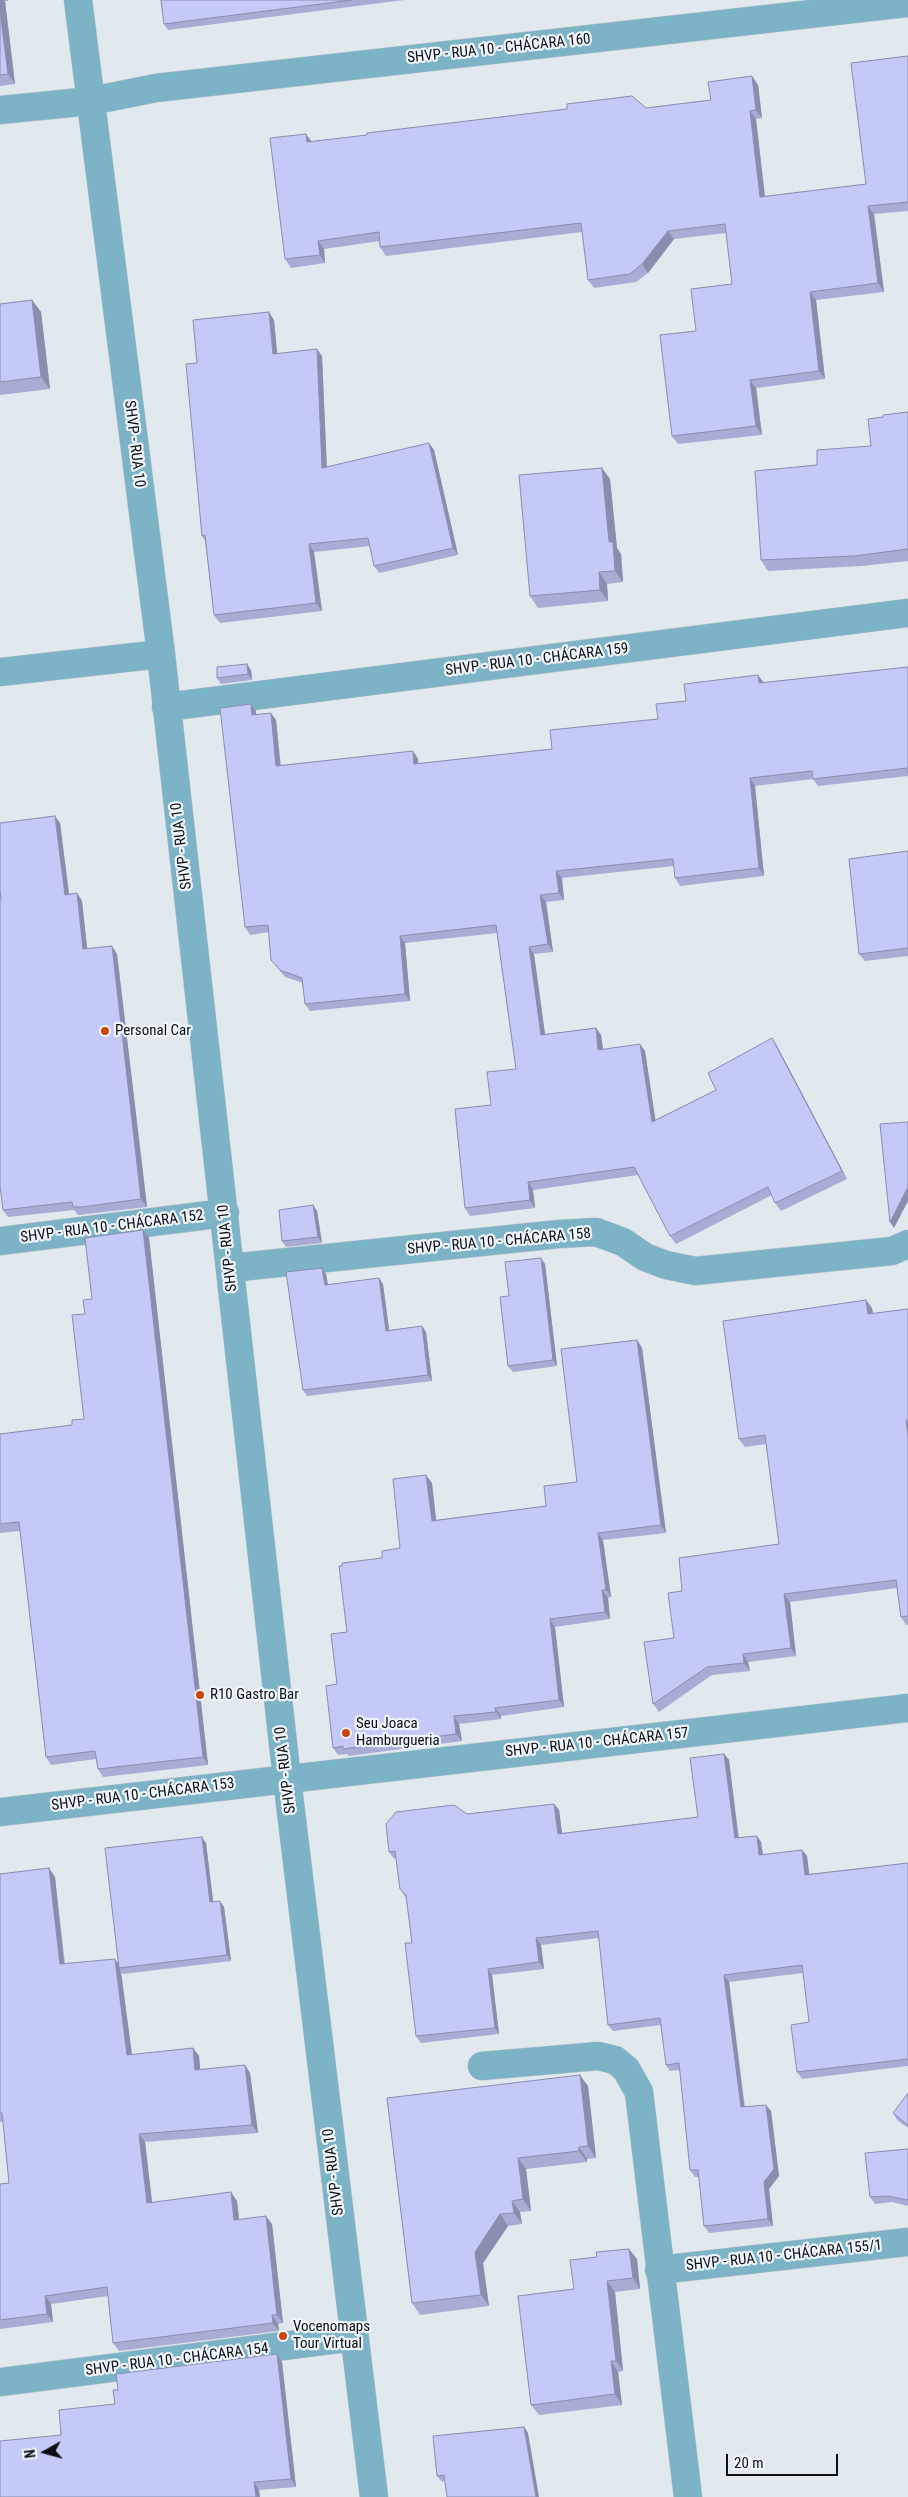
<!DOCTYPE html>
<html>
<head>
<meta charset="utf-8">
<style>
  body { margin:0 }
  #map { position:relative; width:908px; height:2497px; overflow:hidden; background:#e1e8ee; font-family:"Roboto Condensed",sans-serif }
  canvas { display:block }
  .north { position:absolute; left:20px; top:2427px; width:50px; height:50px; -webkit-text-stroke:4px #eff5fc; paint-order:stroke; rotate:263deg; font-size:14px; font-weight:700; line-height:20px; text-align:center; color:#0d0f11 }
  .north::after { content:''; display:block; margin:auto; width:18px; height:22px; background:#0d0f11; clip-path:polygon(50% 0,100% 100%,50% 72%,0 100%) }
  .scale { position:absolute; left:726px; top:2454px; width:112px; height:22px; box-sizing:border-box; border:2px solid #0d0f11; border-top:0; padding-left:6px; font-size:15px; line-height:18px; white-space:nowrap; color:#0d0f11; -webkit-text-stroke:4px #eff5fc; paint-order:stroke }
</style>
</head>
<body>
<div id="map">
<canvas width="908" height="2497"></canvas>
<div class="north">N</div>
<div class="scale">20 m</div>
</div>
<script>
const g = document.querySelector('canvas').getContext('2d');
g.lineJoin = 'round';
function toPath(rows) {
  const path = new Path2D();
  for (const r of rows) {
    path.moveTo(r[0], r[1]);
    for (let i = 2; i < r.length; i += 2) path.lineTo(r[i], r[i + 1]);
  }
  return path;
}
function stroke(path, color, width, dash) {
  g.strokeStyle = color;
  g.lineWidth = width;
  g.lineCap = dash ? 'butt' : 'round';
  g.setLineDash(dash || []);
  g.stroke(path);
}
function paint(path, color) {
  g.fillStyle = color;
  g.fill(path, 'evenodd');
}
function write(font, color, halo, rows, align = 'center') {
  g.font = font + ' "Roboto Condensed",sans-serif';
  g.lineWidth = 4.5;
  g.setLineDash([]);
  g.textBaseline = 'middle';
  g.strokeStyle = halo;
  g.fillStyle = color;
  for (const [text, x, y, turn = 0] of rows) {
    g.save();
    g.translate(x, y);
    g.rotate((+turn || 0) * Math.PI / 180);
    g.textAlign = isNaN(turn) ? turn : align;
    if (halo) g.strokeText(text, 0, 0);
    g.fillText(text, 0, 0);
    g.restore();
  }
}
const minor = toPath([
  [78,0,161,654,287,1779,374,2497],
  [0,110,91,101,156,88,908,3],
  [0,672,161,654],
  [166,707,908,613],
  [0,1241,225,1213],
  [230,1268,559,1234,596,1232,623,1242,645,1257,666,1265,695,1271,892,1251,908,1244],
  [0,1812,908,1708],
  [482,2066,598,2056,615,2060,626,2069,639,2092,688,2497],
  [659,2270,908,2242],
  [0,2382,354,2337]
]);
stroke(minor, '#bfc5cb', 29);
stroke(minor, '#7cb3c6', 28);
paint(toPath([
  [0,0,8,0,8,1,5,1,15,84,0,86],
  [161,0,404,0,168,30,164,24],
  [908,56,908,211,874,214,884,292,816,300,825,379,756,388,762,435,678,444,672,436,696,331,732,284,726,233,674,239,648,273,636,282,594,288,588,280,582,232,386,256,380,247,380,241,324,249,325,263,291,268,285,259,312,142,646,108,711,100,752,76,758,85,762,118,756,119,765,197,866,184],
  [32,300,41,312,50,389,0,395,0,304],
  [274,320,277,354,322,356,327,467,429,443,434,450,458,555,379,573,374,566,370,546,314,552,322,611,220,623,214,615,205,541,202,536,197,363],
  [908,412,908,561,862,566,768,571,761,560,871,446,883,417],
  [610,479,617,548,621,554,623,582,607,584,608,601,538,608,530,596],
  [247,664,251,670,252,680,221,684,217,678],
  [908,667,908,776,818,786,813,779,755,786,764,876,680,886,675,878,674,866,562,878,564,900,546,902,553,952,534,954,545,1034,596,1028,601,1035,603,1049,645,1051,655,1120,716,1090,772,1038,777,1046,847,1179,781,1211,775,1203,772,1195,676,1244,670,1236,638,1175,533,1190,535,1208,470,1216,465,1208,491,1105,516,1069,497,933,405,943,410,1001,310,1011,305,1004,303,983,285,977,271,960,269,932,250,935,245,927,251,704,256,711,256,714,276,720,281,766,413,751,418,759,418,764,552,749,658,719,686,701,764,683],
  [60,823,69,894,77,893,82,901,87,949,117,954,147,1207,87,1214,78,1215,74,1210,8,1217,3,1210,1,901],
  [908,851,908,956,865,961,859,954],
  [313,1205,317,1211,322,1243,286,1247,282,1241],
  [149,1238,208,1765,103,1777,98,1769,96,1759,51,1765,46,1757,20,1531,0,1533,0,1434,72,1425,84,1419,85,1314,92,1299],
  [545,1264,557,1366,513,1372,508,1366,509,1296],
  [322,1268,326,1274,328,1285,383,1284,389,1330,422,1326,426,1332,432,1381,307,1396,303,1390],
  [872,1308,873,1314,908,1309,908,1625,906,1625,901,1617,897,1588,790,1602,796,1656,748,1662,750,1671,712,1675,659,1712,653,1704,674,1638,682,1591,779,1544,766,1444,745,1447,739,1439],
  [637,1340,642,1348,666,1533,603,1540,611,1597,608,1598,610,1619,555,1627,564,1707,501,1716,501,1719,459,1724,462,1741,349,1756,347,1754,338,1755,333,1748,337,1684,347,1632,382,1558,400,1548,432,1483,436,1520,546,1506,577,1482],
  [724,1754,729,1760,739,1838,757,1836,761,1842,763,1854,807,1856,809,1874,908,1863,908,2066,802,2079,797,2072,809,2022,803,1973,729,1982,745,2107,771,2111,779,2176,769,2189,773,2226,709,2233,704,2226,699,2177,695,2177,690,2170,680,2070,670,2071,666,2065,661,2025,613,2031,608,2025,599,1938,541,1945,544,1969,492,1975,499,2034,421,2043,416,2036,412,1943,406,1898,400,1889,396,1858,394,1859,389,1852,467,1814,554,1804,559,1810,562,1833,698,1817],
  [206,1843,213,1902,224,1907,231,1961,123,1974,121,1972,132,2055,193,2048,199,2056,200,2069,250,2073,258,2133,145,2142,152,2202,237,2201,239,2219,272,2224,283,2323,278,2324,279,2331,119,2351,113,2343,108,2296,51,2304,53,2322,0,2329,0,2184,9,2183,3,2122,0,2122,0,1874,55,1877,65,1964,115,1959,118,1964],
  [588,2086,596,2158,587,2159,587,2162,526,2169,531,2211,520,2212,522,2224,508,2226,483,2263,489,2306,420,2315,412,2303,387,2098],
  [908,2093,908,2128,897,2120,893,2113],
  [908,2149,908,2206,892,2202,875,2204,870,2197],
  [637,2259,640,2289,615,2292,623,2371,618,2372,622,2405,539,2415,531,2405,574,2289],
  [282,2362,296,2487,259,2490,260,2497,0,2497,61,2435,115,2404],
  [524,2427,528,2433,445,2481,442,2482,437,2476]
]), '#a9add5');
paint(toPath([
  [0,0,4,0,5,1,15,84,8,74,0,11],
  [752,76,758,85,762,118,756,110],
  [750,111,756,119,766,206,760,197],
  [306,134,312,142,307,142],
  [868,206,874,214,884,292,878,283],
  [668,231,674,239,648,273,642,264],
  [318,241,324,249,325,263,320,255],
  [810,292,816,300,825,379,819,371],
  [32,300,41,312,50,389,41,377],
  [269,312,274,320,278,362,273,354],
  [317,349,322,356,327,475,322,468],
  [750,380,756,388,762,435,756,426],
  [429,443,434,450,458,555,453,548],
  [602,468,610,479,617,548,621,554,623,582,615,571,609,542],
  [309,544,314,552,322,611,316,603],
  [599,572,607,584,608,601,600,590],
  [247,664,251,670,252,680,248,674],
  [758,675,764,683,759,683],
  [251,704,256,711,257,722,252,715],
  [271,713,276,720,281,774,276,766],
  [413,751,418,759,419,772,414,764],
  [750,778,755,786,764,876,759,868],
  [55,816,60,823,70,902,65,895],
  [556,871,562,878,564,900,559,893],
  [77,893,82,901,88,956,83,949],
  [540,895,546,902,553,952,548,944],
  [400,936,405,943,410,1001,405,994],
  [112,946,117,954,147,1207,141,1199],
  [529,947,534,954,546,1042,541,1035],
  [596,1028,601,1035,604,1057,598,1050],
  [772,1038,777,1046,847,1179,842,1171],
  [640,1044,645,1051,657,1130,652,1122],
  [528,1182,533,1190,535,1208,530,1200],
  [908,1187,908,1201,894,1228,890,1222],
  [313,1205,317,1211,322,1243,318,1237],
  [143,1230,149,1238,208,1765,203,1757],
  [541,1258,545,1264,557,1366,553,1360],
  [322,1268,326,1274,329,1291,325,1285],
  [379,1278,383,1284,390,1337,386,1331],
  [866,1300,872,1308,874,1322,868,1314],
  [422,1326,426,1332,432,1381,428,1375],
  [637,1340,642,1348,666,1533,661,1525],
  [906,1420,908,1423,908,1437],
  [426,1475,432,1483,437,1528,432,1521],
  [598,1533,603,1540,611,1597,606,1590],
  [602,1590,608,1598,610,1619,605,1612],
  [784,1594,790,1602,796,1656,791,1648],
  [550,1619,555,1627,564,1707,559,1700],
  [743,1654,748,1662,750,1671,744,1663],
  [495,1708,501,1716,501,1719,496,1712],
  [454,1716,459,1724,462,1741,456,1734],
  [724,1754,729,1760,739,1845,735,1838],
  [554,1804,559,1810,563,1840,558,1834],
  [757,1836,761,1842,764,1862,759,1855],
  [202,1837,206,1843,214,1908,210,1902],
  [802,1850,807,1856,810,1881,805,1875],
  [49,1868,55,1877,65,1973,60,1964],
  [220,1901,224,1907,231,1961,227,1955],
  [536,1938,541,1945,544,1969,539,1962],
  [115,1959,121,1967,119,1968,121,1972,133,2063,127,2055],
  [488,1969,492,1975,499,2034,495,2028],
  [724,1975,729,1982,745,2114,741,2107],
  [193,2048,199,2056,201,2078,195,2070],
  [245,2065,250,2073,258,2133,252,2125],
  [580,2075,588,2086,596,2158,588,2146],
  [766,2105,771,2111,779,2176,769,2189,773,2226,768,2219,764,2182],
  [139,2134,145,2142,153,2211,147,2203],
  [579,2147,587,2159,587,2162,579,2151],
  [518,2158,526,2169,531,2211,523,2199],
  [231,2192,237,2201,240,2228,234,2220],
  [512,2201,520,2212,522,2224,514,2213],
  [500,2214,508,2226,483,2263,489,2306,481,2295,475,2252],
  [266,2216,272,2224,283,2323,277,2315],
  [629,2249,637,2259,640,2289,633,2278],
  [607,2281,615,2292,623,2371,616,2361],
  [45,2296,51,2304,53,2322,47,2314],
  [272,2315,278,2324,279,2331,273,2323],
  [277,2354,282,2362,296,2487,291,2479],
  [611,2361,618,2372,622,2405,615,2394],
  [524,2427,528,2433,539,2497,536,2497],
  [254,2482,259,2490,260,2497,256,2497]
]), '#898dae');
const building = toPath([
  [161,0,352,0,164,24,161,0],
  [0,11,8,74,0,75,0,11],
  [908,56,908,202,868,206,878,283,810,292,819,371,750,380,756,426,672,436,660,335,696,331,691,289,732,284,725,224,668,231,642,264,630,274,588,280,581,223,380,247,379,232,318,241,320,255,285,259,270,138,306,134,307,142,367,135,367,133,567,109,567,104,632,96,646,108,711,100,708,82,752,76,756,110,750,111,760,197,866,184,851,63,908,56],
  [32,300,41,377,0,382,0,304,32,300],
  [269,312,273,354,317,349,322,468,429,443,453,548,374,566,368,538,309,544,316,603,214,615,205,535,202,536,186,364,197,363,193,320,269,312],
  [908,412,908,549,854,556,761,560,755,471,817,465,817,450,871,446,868,419,883,417,883,415,908,412],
  [602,468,609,542,613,542,615,571,599,572,600,590,530,596,519,475,602,468],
  [247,664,248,674,217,678,217,667,247,664],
  [908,667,908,772,907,772,907,768,813,779,812,771,750,778,759,868,675,878,673,859,556,871,559,893,540,895,548,944,529,947,541,1035,596,1028,598,1050,640,1044,652,1122,716,1090,708,1073,772,1038,842,1171,775,1203,768,1187,670,1236,634,1167,528,1182,530,1200,465,1208,455,1109,491,1105,487,1072,516,1069,496,925,400,936,405,994,305,1004,302,978,280,970,271,960,268,925,245,927,220,708,251,704,252,715,271,713,276,766,413,751,414,764,552,749,550,730,658,719,656,704,686,701,684,684,758,675,759,683,908,667],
  [55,816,65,895,77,893,83,949,112,946,141,1199,82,1207,73,1207,72,1202,3,1210,0,1186,0,901,1,901,0,890,0,823,55,816],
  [908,851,908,948,859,954,849,859,908,851],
  [908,1122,908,1187,890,1222,880,1124,908,1122],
  [313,1205,318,1237,282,1241,279,1210,313,1205],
  [143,1230,203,1757,98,1769,95,1751,46,1757,19,1522,0,1524,0,1434,72,1425,72,1420,84,1419,72,1315,85,1314,83,1300,92,1299,85,1238,143,1230],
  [541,1258,553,1360,508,1366,500,1297,509,1296,505,1262,541,1258],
  [322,1268,325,1285,379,1278,386,1331,422,1326,428,1375,303,1390,286,1272,322,1268],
  [866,1300,868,1314,908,1309,908,1420,906,1420,908,1437,908,1616,901,1617,896,1580,784,1594,791,1648,743,1654,744,1663,707,1667,653,1704,644,1642,674,1638,668,1593,682,1591,679,1558,779,1544,765,1435,739,1439,723,1321,866,1300],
  [637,1340,661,1525,598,1533,606,1590,602,1590,605,1612,550,1619,559,1700,495,1708,496,1712,454,1716,456,1734,343,1749,343,1746,333,1748,326,1686,337,1684,331,1634,347,1632,339,1566,342,1566,342,1563,382,1558,382,1551,400,1548,393,1479,426,1475,432,1521,546,1506,544,1486,577,1482,561,1349,637,1340],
  [724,1754,735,1838,757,1836,759,1855,802,1850,805,1875,908,1863,908,2059,797,2072,791,2025,809,2022,802,1965,724,1975,741,2107,766,2105,774,2169,764,2182,768,2219,704,2226,698,2170,690,2170,679,2063,666,2065,660,2018,608,2025,598,1931,536,1938,539,1962,488,1969,495,2028,416,2036,405,1943,412,1943,406,1895,400,1889,395,1851,389,1852,386,1824,396,1812,454,1805,467,1814,554,1804,558,1834,698,1817,690,1758,724,1754],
  [202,1837,210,1902,220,1901,227,1955,119,1968,105,1848,202,1837],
  [49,1868,60,1964,115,1959,127,2055,193,2048,195,2070,245,2065,252,2125,139,2134,147,2203,231,2192,234,2220,266,2216,277,2315,272,2315,273,2323,113,2343,107,2287,45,2296,47,2314,0,2320,0,2184,9,2183,2,2113,0,2113,0,1874,49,1868],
  [580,2075,588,2146,579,2147,579,2151,518,2158,523,2199,512,2201,514,2213,500,2214,475,2252,481,2295,412,2303,387,2098,580,2075],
  [908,2093,908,2125,893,2113,908,2093],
  [908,2149,908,2199,907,2200,888,2196,870,2197,865,2153,908,2149],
  [629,2249,633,2278,607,2281,616,2361,611,2361,615,2394,531,2405,518,2296,574,2289,570,2260,597,2257,596,2252,629,2249],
  [277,2354,291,2479,254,2482,256,2497,0,2497,0,2441,61,2435,59,2410,115,2404,113,2390,118,2390,116,2374,277,2354],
  [524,2427,536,2497,447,2497,444,2475,437,2476,433,2436,524,2427]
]);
paint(building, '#c4c9f8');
stroke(building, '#898dae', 1);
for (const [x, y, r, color] of [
  [105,1031,5,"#cb4508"],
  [200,1695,5,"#cb4508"],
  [346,1733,5,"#cb4508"],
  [283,2336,5,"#cb4508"]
]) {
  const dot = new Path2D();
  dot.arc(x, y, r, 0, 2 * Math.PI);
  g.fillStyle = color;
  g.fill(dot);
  stroke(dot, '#eff5fc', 2);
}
write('15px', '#0d0f11', '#eff5fc', [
  ["SHVP - RUA 10 - CHÁCARA 160",499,49,-6],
  ["SHVP - RUA 10",134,444,83],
  ["SHVP - RUA 10 - CHÁCARA 159",537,660,-7],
  ["SHVP - RUA 10",182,846,-97],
  ["SHVP - RUA 10 - CHÁCARA 152",112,1227,-7],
  ["SHVP - RUA 10 - CHÁCARA 158",499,1242,-5],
  ["SHVP - RUA 10",228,1248,-96],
  ["SHVP - RUA 10 - CHÁCARA 157",597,1743,-6],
  ["SHVP - RUA 10",286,1770,-97],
  ["SHVP - RUA 10 - CHÁCARA 153",143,1795,-7],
  ["SHVP - RUA 10",334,2172,-97],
  ["SHVP - RUA 10 - CHÁCARA 155/1",784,2256,-6],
  ["SHVP - RUA 10 - CHÁCARA 154",177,2360,-7]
]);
write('15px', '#0d0f11', '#eff5fc', [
  ["Personal Car",115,1031],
  ["R10 Gastro Bar",210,1695],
  ["Seu Joaca",356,1724],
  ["Hamburgueria",356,1741],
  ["Vocenomaps",293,2327],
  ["Tour Virtual",293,2344]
], 'left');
</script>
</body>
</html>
